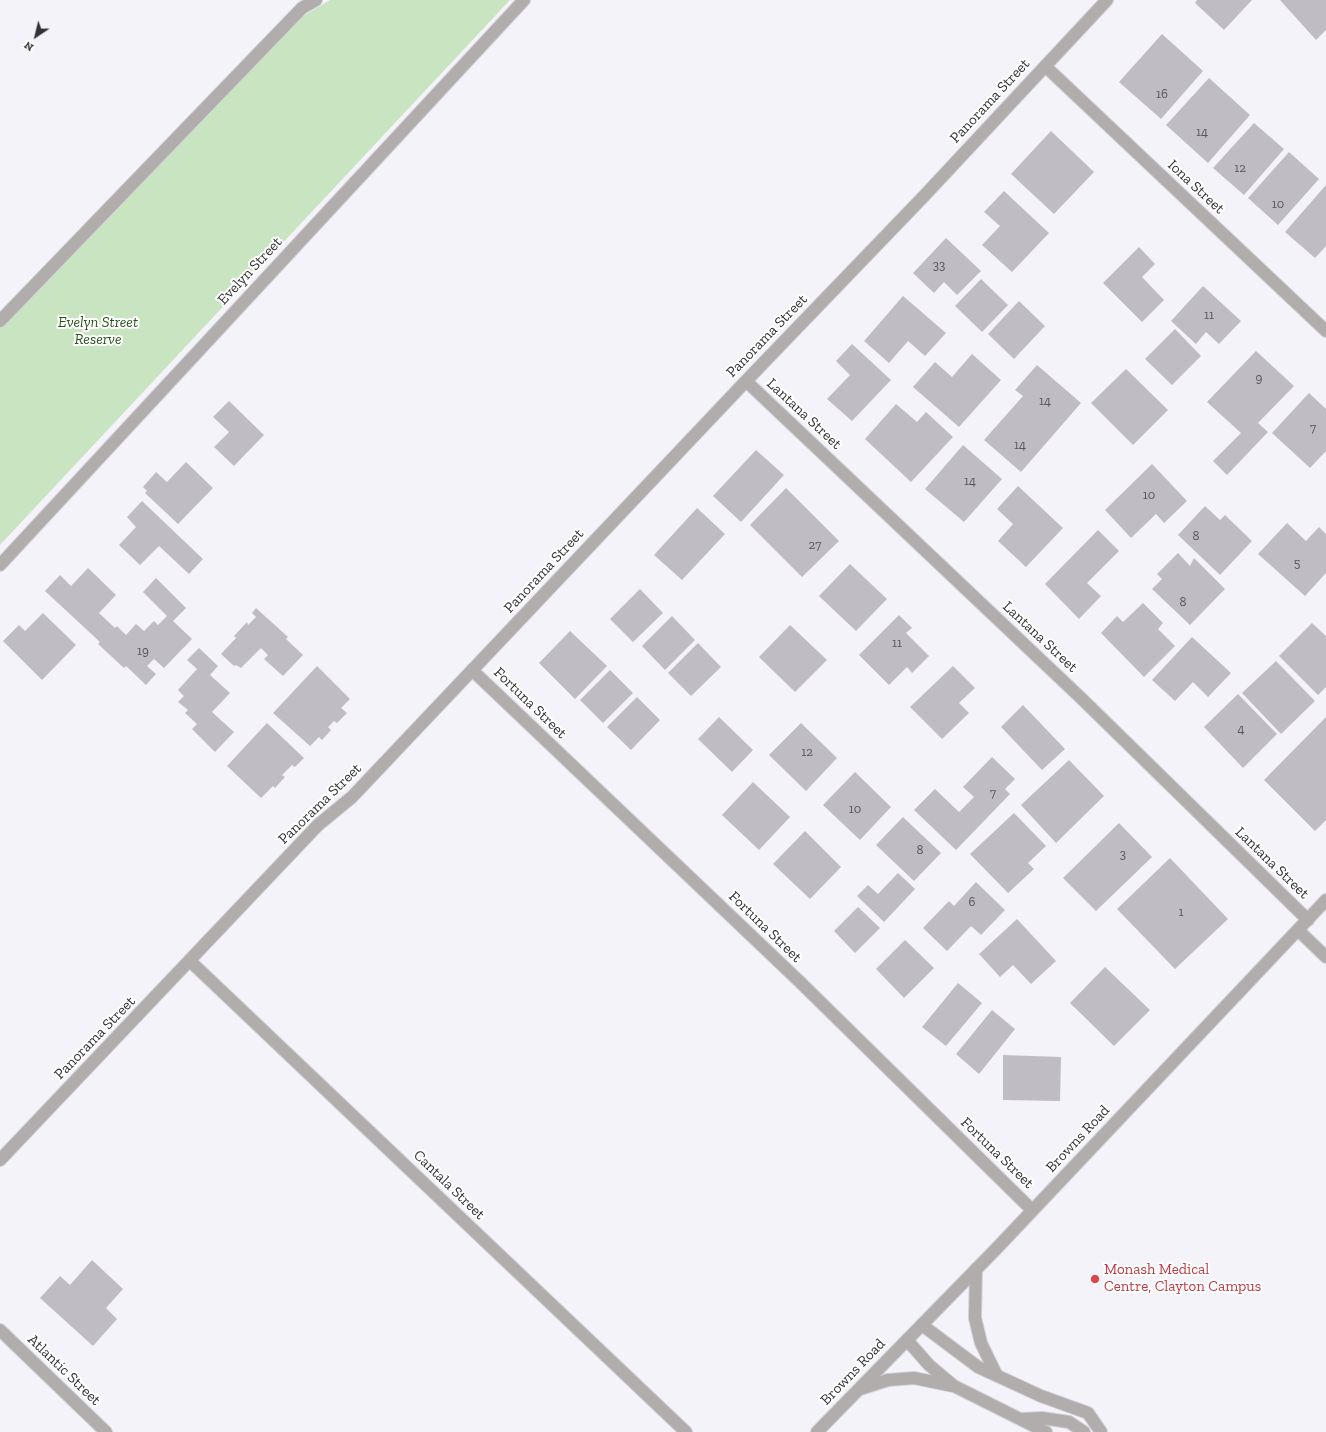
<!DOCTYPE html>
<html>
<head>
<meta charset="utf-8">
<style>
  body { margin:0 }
  #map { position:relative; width:1326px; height:1432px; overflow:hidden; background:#f5f3fa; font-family:"Zilla Slab",serif }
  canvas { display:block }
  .north { position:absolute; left:16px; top:16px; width:40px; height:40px; -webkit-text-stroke:3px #fff; paint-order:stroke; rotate:215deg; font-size:11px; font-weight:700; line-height:16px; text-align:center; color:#333235 }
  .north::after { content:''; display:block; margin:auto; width:14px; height:18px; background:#333235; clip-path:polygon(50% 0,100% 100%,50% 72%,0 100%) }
</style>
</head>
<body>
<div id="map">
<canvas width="1326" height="1432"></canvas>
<div class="north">N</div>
</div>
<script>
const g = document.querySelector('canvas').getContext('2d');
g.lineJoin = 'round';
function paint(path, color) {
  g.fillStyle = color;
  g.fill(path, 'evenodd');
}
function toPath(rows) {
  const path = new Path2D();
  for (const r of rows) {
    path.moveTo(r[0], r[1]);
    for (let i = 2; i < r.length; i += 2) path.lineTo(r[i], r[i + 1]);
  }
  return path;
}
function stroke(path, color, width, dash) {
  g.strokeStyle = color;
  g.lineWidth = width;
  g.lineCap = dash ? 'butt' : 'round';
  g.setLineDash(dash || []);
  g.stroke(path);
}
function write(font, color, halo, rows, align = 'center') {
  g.font = font + ' "Zilla Slab",serif';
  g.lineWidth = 4;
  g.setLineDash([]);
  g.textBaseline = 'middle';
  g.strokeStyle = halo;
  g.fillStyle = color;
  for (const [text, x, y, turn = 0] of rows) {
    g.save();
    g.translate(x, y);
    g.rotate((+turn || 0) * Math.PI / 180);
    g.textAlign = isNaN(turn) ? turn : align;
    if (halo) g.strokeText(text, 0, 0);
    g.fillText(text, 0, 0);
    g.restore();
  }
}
paint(toPath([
  [330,0,510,0,0,545,0,327,295,21]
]), '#c9e4c0');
paint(toPath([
  [1197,0,1252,0,1224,30,1195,3],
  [1280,0,1326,0,1326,30,1316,40],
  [1162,34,1203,71,1161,119,1119,82],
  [1209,78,1250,115,1208,163,1166,125],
  [1254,123,1284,149,1244,195,1213,168],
  [1051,131,1094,172,1054,214,1011,174],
  [1289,152,1319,179,1278,225,1248,198],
  [1326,185,1326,246,1315,258,1285,232],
  [1004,191,1049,233,1012,272,982,245,1000,226,984,212],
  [946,238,981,271,957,295,944,282,934,293,913,273],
  [1139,247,1155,264,1142,277,1164,300,1142,322,1103,283],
  [981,279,1008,305,982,332,955,306],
  [1203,286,1241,321,1219,344,1206,332,1196,344,1171,321],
  [903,296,946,333,925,356,908,341,889,363,864,341],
  [1019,301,1045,326,1014,359,988,334],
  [1175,329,1201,356,1172,385,1145,359],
  [852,344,891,380,852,421,827,399,850,375,836,361],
  [1256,351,1294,386,1258,423,1268,432,1227,475,1213,461,1241,433,1207,402],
  [972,354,1001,380,959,427,913,387,935,362,952,377],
  [1037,365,1081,403,1021,472,984,440,1023,396,1015,390],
  [1126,369,1168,410,1133,445,1091,403],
  [1309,393,1326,409,1326,451,1310,468,1272,433],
  [229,401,264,435,234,466,214,447,229,432,213,417],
  [896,404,917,422,926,412,953,437,911,482,865,439],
  [963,445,1002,479,964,522,925,489],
  [756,450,784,475,741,522,713,496],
  [186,462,213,488,178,524,145,493,147,491,143,487,156,472,167,482],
  [1152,464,1187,501,1164,523,1156,514,1131,538,1105,510],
  [1018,486,1063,528,1026,567,998,541,1013,524,997,509],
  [786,488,839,541,802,577,750,525],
  [142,501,203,559,189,574,159,546,140,565,119,545,136,527,127,517],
  [1205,506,1220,520,1225,515,1252,541,1220,575,1178,535],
  [697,508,725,534,682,580,654,555],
  [1287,523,1306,541,1319,527,1326,534,1326,573,1305,596,1258,554],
  [1098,530,1119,551,1087,583,1101,596,1079,619,1045,584],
  [1178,553,1190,566,1194,558,1225,589,1190,625,1152,589,1162,579,1157,574],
  [850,564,887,599,856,631,819,596],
  [88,568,116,595,99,613,115,628,117,626,126,635,136,624,144,631,154,621,158,625,167,616,143,592,156,578,186,608,173,621,192,639,164,668,154,659,147,666,156,674,146,685,126,666,124,668,98,644,100,642,45,591,60,575,71,586],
  [640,589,663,613,633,642,610,619],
  [1143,603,1163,623,1158,629,1175,646,1144,677,1101,633,1117,616,1123,622],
  [256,608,288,637,286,639,303,655,283,676,264,659,268,655,261,648,241,668,236,665,234,666,221,654,236,638,234,636,247,622,248,625,256,617,252,613],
  [43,613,76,645,42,680,3,641,19,625,25,631],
  [899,615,912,628,906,633,929,656,912,673,907,667,889,685,859,655],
  [672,616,695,640,665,670,642,646],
  [1312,623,1326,636,1326,687,1318,695,1279,656],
  [790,625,827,660,795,692,759,657],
  [570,631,607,666,575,699,539,663],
  [1192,637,1231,673,1208,697,1193,682,1175,701,1152,680],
  [698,643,721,667,691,696,668,673],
  [199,648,218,666,210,675,230,693,212,712,234,732,215,752,192,729,197,724,185,713,188,710,178,702,184,696,178,690,197,669,187,660],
  [1276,661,1315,701,1281,734,1242,693],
  [317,666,350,699,341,708,347,713,337,723,334,721,328,727,331,730,322,740,319,737,310,746,273,713],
  [953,666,975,688,959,703,969,713,942,739,910,707],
  [610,670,633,693,603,723,580,700],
  [1238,694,1277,734,1243,768,1204,727],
  [637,697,660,720,631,750,607,727],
  [1023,705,1065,749,1042,770,1001,727],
  [719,717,753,750,732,772,698,739],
  [1326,717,1326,820,1315,831,1264,780],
  [267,723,304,758,295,767,292,765,282,775,285,777,275,788,273,786,261,798,227,766],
  [801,723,837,758,806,791,769,755],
  [992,757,1015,779,1005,789,1010,794,956,850,914,810,935,789,959,812,974,797,963,787],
  [1069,760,1104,796,1056,843,1021,805],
  [855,772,891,807,860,840,823,805],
  [753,782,790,817,759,850,722,815],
  [1014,813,1046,846,1028,863,1034,869,1008,893,970,854],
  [903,817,941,853,914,881,876,845],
  [1119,823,1152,857,1096,911,1063,878],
  [805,831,841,867,810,899,773,864],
  [1170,858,1228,919,1175,969,1117,909],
  [898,873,915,889,884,922,857,896,868,885,878,894],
  [976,882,1005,910,981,935,971,926,947,951,923,928,949,901,954,906],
  [858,907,880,928,855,953,834,931],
  [1017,919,1056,961,1031,984,1013,965,1000,977,979,954],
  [905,940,934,968,904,998,876,969],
  [1105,967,1150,1010,1114,1046,1070,1003],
  [958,983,982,1003,946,1046,922,1027],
  [992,1010,1015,1029,979,1074,956,1054],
  [1003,1055,1061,1057,1060,1101,1003,1100],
  [92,1260,123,1289,106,1308,117,1319,93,1346,40,1298,60,1276,70,1285]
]), '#bfbdc3');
const lane = toPath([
  [976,1269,975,1318,981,1343,997,1376],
  [922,1325,978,1367,1041,1396,1088,1413,1101,1432],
  [907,1340,929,1365,954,1386,1046,1432],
  [860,1389,888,1380,914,1378,953,1386],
  [1021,1419,1042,1418,1069,1422,1084,1432]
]);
const street = toPath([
  [1045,66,1326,331],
  [0,321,302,8,316,0],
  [746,381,1081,698,1308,920],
  [0,565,524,0],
  [472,670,800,982,1032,1210],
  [1298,930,1326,957],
  [190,961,686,1432],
  [0,1160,318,825,352,797,746,381,925,195,1107,0],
  [0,1330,106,1432],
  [817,1432,997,1248,1326,900]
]);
stroke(lane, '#d2d0d7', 14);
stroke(street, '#d2d0d7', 14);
stroke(lane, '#b0adac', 12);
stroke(street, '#b0adac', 12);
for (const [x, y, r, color] of [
  [1095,1279,5,"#e0444e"]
]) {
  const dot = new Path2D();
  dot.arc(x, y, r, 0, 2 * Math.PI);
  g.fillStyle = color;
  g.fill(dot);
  stroke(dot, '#fff', 1.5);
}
write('13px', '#565558', null, [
  ["16",1162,94],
  ["14",1202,132],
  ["12",1240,168],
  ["10",1278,204],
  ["33",939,265],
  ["11",1209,315],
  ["9",1259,378],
  ["14",1045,401],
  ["7",1313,428],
  ["14",1020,445],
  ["14",970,481],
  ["10",1149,495],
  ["8",1196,536],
  ["27",815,545],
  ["5",1297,563],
  ["8",1183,602],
  ["11",897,643],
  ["19",143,651],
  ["4",1241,729],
  ["12",807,752],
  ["7",993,793],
  ["10",855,809],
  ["8",920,850],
  ["3",1123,854],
  ["6",972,902],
  ["1",1181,912]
]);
write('15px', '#333235', '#fff', [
  ["Panorama Street",990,101,-47],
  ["Iona Street",1196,187,43],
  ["Evelyn Street",250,271,-47],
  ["Panorama Street",767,336,-46],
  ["Lantana Street",804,414,43],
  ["Panorama Street",544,571,-47],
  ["Lantana Street",1040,637,43],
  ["Fortuna Street",530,703,44],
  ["Panorama Street",320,804,-44],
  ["Lantana Street",1272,863,44],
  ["Fortuna Street",765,927,44],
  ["Panorama Street",95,1038,-46],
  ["Browns Road",1078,1139,-47],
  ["Fortuna Street",997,1153,44],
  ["Cantala Street",449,1185,44],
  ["Atlantic Street",64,1370,44],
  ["Browns Road",853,1372,-46]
]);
write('italic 15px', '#2b521c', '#fff', [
  ["Evelyn Street",98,323],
  ["Reserve",98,340]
]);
write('15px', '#be3a42', '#fff', [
  ["Monash Medical",1104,1270],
  ["Centre, Clayton Campus",1104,1287]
], 'left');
</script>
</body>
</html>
